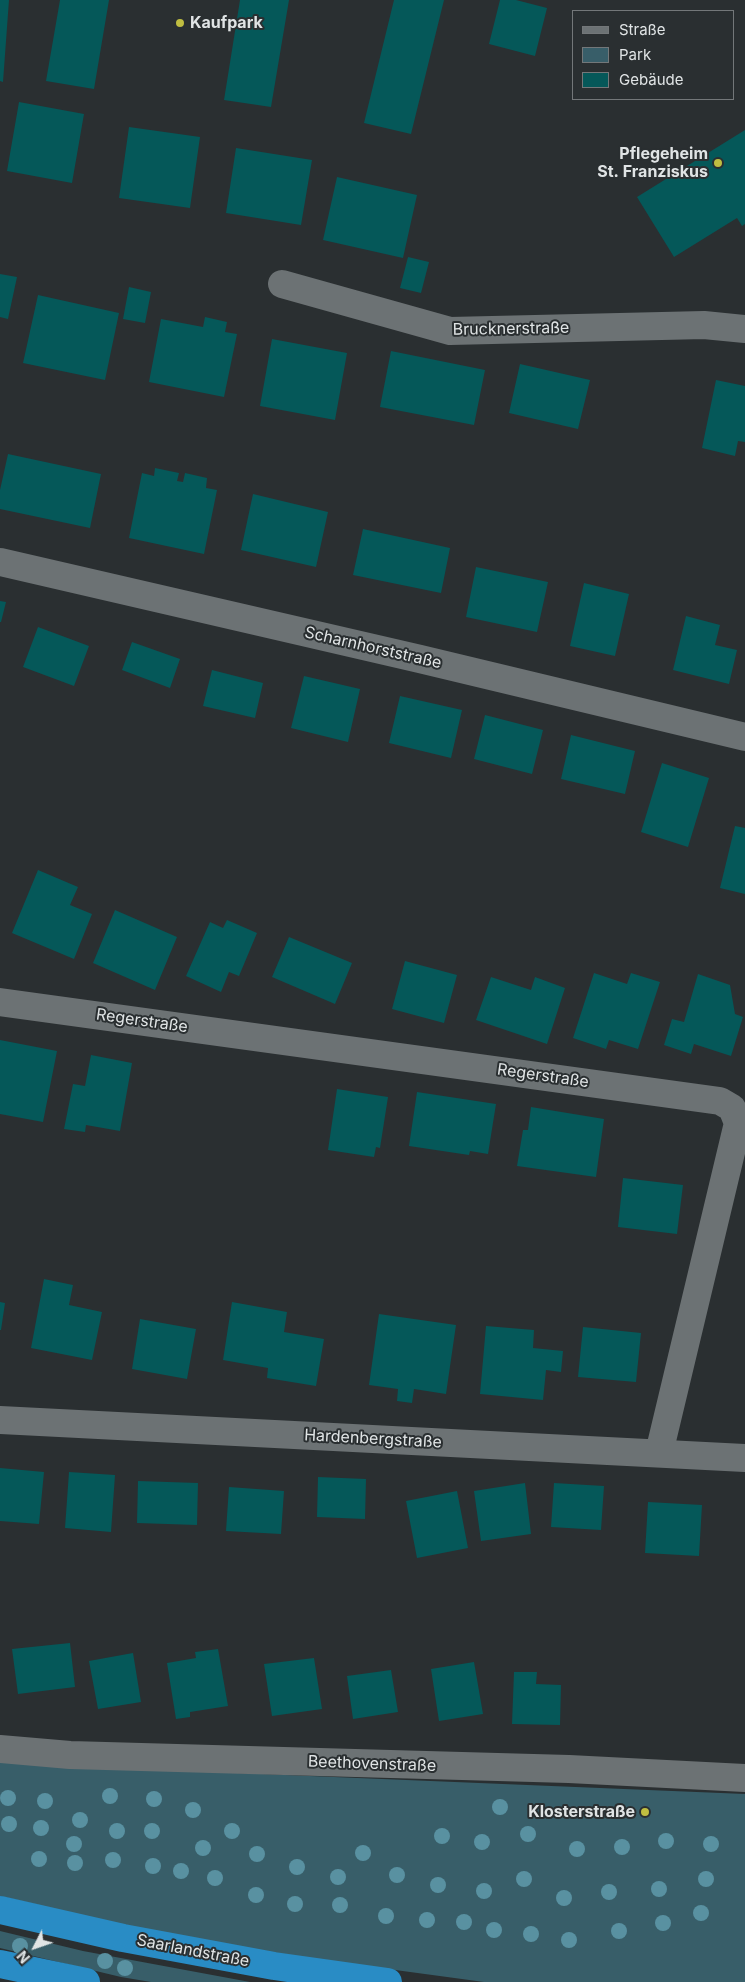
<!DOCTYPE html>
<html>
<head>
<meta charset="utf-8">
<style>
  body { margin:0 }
  #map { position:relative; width:745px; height:1982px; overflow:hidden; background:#2a2f31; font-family:Inter,sans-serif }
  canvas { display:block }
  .legend { position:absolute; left:572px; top:10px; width:162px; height:90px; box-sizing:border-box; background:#2a2f31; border:1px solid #737779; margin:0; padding:6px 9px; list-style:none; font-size:15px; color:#e0e4e5 }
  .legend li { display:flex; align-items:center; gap:10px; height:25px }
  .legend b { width:25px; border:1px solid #737779 }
  .north { position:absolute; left:10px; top:1922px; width:50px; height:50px; -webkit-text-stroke:4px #2a2f31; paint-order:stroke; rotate:229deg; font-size:14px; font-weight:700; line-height:20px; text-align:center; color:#e0e4e5 }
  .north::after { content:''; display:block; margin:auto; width:18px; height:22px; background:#e0e4e5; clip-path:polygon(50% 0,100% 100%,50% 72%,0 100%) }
</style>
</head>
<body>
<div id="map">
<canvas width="745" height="1982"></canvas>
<ul class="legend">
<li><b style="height:6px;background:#6c7274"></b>Straße</li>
<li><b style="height:14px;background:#385e69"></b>Park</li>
<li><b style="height:14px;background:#055859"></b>Gebäude</li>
</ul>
<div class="north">N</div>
</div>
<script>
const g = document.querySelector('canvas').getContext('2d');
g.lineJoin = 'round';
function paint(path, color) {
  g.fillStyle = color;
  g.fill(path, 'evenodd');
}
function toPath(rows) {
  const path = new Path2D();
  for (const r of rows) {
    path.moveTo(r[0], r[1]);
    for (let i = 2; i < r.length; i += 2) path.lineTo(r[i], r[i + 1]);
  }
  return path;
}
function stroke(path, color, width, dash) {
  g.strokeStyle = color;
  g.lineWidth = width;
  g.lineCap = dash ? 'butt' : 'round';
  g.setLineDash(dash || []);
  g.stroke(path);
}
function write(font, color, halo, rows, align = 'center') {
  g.font = font + ' Inter,sans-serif';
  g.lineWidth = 4;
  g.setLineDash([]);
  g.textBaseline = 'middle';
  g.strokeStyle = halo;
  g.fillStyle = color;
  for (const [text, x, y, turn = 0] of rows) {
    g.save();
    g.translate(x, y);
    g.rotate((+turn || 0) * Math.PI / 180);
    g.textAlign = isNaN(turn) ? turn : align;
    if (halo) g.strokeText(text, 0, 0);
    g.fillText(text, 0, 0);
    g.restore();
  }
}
paint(toPath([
  [0,1758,68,1766,745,1794,745,1982,484,1982,277,1954,127,1926,0,1896],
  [0,1931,83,1951,250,1982,151,1982,121,1977,0,1948]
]), '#385e69');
paint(toPath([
  [0,0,9,0,3,82,0,81],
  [60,0,109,0,94,89,46,81],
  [240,0,289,0,271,107,224,100],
  [394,0,444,0,411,134,364,123],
  [500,0,516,0,547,8,535,56,489,44],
  [19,102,84,114,72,183,7,171],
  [129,127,200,137,190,208,119,198],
  [745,130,745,224,742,226,737,218,674,257,637,197],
  [236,148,312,160,301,225,226,213],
  [337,177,417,195,403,258,323,240],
  [408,257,429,262,421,293,400,288],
  [0,274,17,277,8,319,0,317],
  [129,287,151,292,145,323,123,319],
  [38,295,119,313,105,380,23,363],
  [205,317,227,322,225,332,237,334,224,397,149,382,161,319,203,327],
  [272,339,347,353,335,420,260,406],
  [391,351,485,370,474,425,380,407],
  [520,364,590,380,578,429,509,413],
  [716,380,745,386,745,442,738,441,735,456,702,448],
  [8,454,101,474,90,528,0,509,0,490],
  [155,468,179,473,177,481,183,482,185,473,207,478,206,488,217,490,204,554,129,538,142,473,154,476],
  [253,494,328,512,316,567,241,550],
  [363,529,450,548,441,593,353,575],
  [476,567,548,582,537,632,466,617],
  [584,583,629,594,615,656,570,646],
  [0,601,6,602,1,622,0,622],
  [686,616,720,625,715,645,737,650,729,684,673,670],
  [38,627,89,646,74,686,23,667],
  [132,642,180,659,170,688,122,670],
  [212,670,263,683,255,718,203,706],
  [304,676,360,689,348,742,291,728],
  [400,696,462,710,451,758,389,743],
  [485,715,543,730,532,774,474,759],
  [571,735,635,751,625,794,561,779],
  [662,763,709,778,688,847,641,832],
  [735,826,745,828,745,894,720,888],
  [38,870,78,887,70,905,92,914,74,959,12,933],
  [115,910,177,937,155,990,93,963],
  [227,920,257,933,239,976,229,972,221,992,186,976,210,922,223,928],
  [289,937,352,963,335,1004,272,977],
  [405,961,457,975,444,1023,392,1009],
  [594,973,627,984,631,973,660,982,638,1049,609,1040,606,1049,573,1038],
  [698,974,730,985,735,1014,743,1017,731,1056,694,1044,691,1054,664,1045,672,1019,684,1022],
  [491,977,531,990,535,977,565,988,547,1044,476,1020],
  [0,1040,57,1051,43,1122,0,1114],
  [91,1055,132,1063,120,1131,86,1125,85,1132,64,1129,73,1084,85,1086],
  [337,1089,388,1097,380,1148,376,1147,374,1157,328,1150],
  [417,1092,496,1104,488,1154,470,1151,469,1155,409,1146],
  [531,1107,604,1119,596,1177,517,1166,523,1130,528,1130],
  [623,1178,683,1185,677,1234,618,1227],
  [44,1279,73,1285,69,1305,102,1312,92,1360,31,1348],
  [0,1302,5,1303,1,1330,0,1330],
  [232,1302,287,1312,284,1332,324,1339,316,1386,267,1378,268,1368,223,1360],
  [379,1314,456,1325,446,1394,414,1389,412,1403,397,1401,398,1389,369,1385],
  [140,1319,196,1329,187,1379,132,1369],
  [486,1326,534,1330,533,1348,563,1351,561,1372,546,1370,543,1400,480,1394],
  [583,1327,641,1333,636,1382,578,1377],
  [0,1468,44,1472,39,1524,0,1521],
  [69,1472,115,1475,111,1532,65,1528],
  [318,1477,366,1479,365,1519,317,1517],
  [138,1481,198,1483,197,1525,137,1523],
  [525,1483,531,1534,481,1541,474,1491],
  [554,1483,604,1486,601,1530,551,1527],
  [229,1487,284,1491,281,1534,226,1531],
  [457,1491,468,1548,417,1558,406,1501],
  [648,1502,702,1505,699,1556,645,1553],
  [70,1643,75,1687,18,1694,12,1649],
  [218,1649,228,1706,190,1712,190,1717,176,1719,167,1663,196,1658,195,1652],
  [133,1653,141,1702,98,1709,89,1661],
  [314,1658,322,1709,272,1716,264,1664],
  [474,1662,483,1714,439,1721,431,1669],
  [391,1670,398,1712,353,1719,347,1676],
  [514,1672,537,1672,536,1684,561,1685,560,1725,512,1724]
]), '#055859');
stroke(toPath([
  [282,284,450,331,704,325,745,329],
  [0,562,420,659,745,737],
  [0,1002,720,1101,732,1108,738,1123,659,1453],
  [0,1420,745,1458],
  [0,1749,70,1755,569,1769,745,1778]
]), '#6c7274', 28);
stroke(toPath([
  [0,1910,123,1938,274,1966,388,1982],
  [0,1964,86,1982]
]), '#298cc5', 28);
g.fillStyle = '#5991a1';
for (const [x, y] of [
  [110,1796],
  [8,1798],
  [154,1799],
  [45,1801],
  [500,1807],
  [193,1810],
  [80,1820],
  [9,1824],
  [41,1828],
  [117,1831],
  [152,1831],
  [232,1831],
  [528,1834],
  [442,1836],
  [666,1841],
  [482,1842],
  [74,1844],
  [711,1844],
  [622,1847],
  [203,1848],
  [577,1849],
  [363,1853],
  [257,1854],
  [39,1859],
  [113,1860],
  [75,1863],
  [153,1866],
  [297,1867],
  [181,1871],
  [397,1875],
  [338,1877],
  [215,1878],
  [524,1879],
  [706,1879],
  [438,1885],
  [659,1889],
  [484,1891],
  [609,1892],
  [256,1895],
  [564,1898],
  [295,1904],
  [340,1905],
  [701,1913],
  [386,1916],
  [427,1920],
  [464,1922],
  [663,1923],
  [494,1930],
  [619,1931],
  [531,1934],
  [569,1940],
  [20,1946],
  [105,1961],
  [125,1968]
]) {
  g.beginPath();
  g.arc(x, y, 8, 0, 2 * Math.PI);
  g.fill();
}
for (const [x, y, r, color] of [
  [180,23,5,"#c0be41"],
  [718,163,5,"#c0be41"],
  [645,1812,5,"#c0be41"]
]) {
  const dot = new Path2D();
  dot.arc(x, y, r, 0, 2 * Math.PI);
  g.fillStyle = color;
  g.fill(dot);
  stroke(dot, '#2a2f31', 2);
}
write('bold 16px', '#e0e4e5', '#2a2f31', [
  ["Kaufpark",190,23,"left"],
  ["Pflegeheim",708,154],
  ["St. Franziskus",708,172],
  ["Klosterstraße",635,1812]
], 'right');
write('16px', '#e0e4e5', '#2a2f31', [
  ["Brucknerstraße",511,329,-1],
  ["Scharnhorststraße",373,648,13],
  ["Regerstraße",142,1021,8],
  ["Regerstraße",543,1076,8],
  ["Hardenbergstraße",373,1439,3],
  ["Beethovenstraße",372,1764,2],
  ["Saarlandstraße",193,1951,11]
]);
</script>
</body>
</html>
